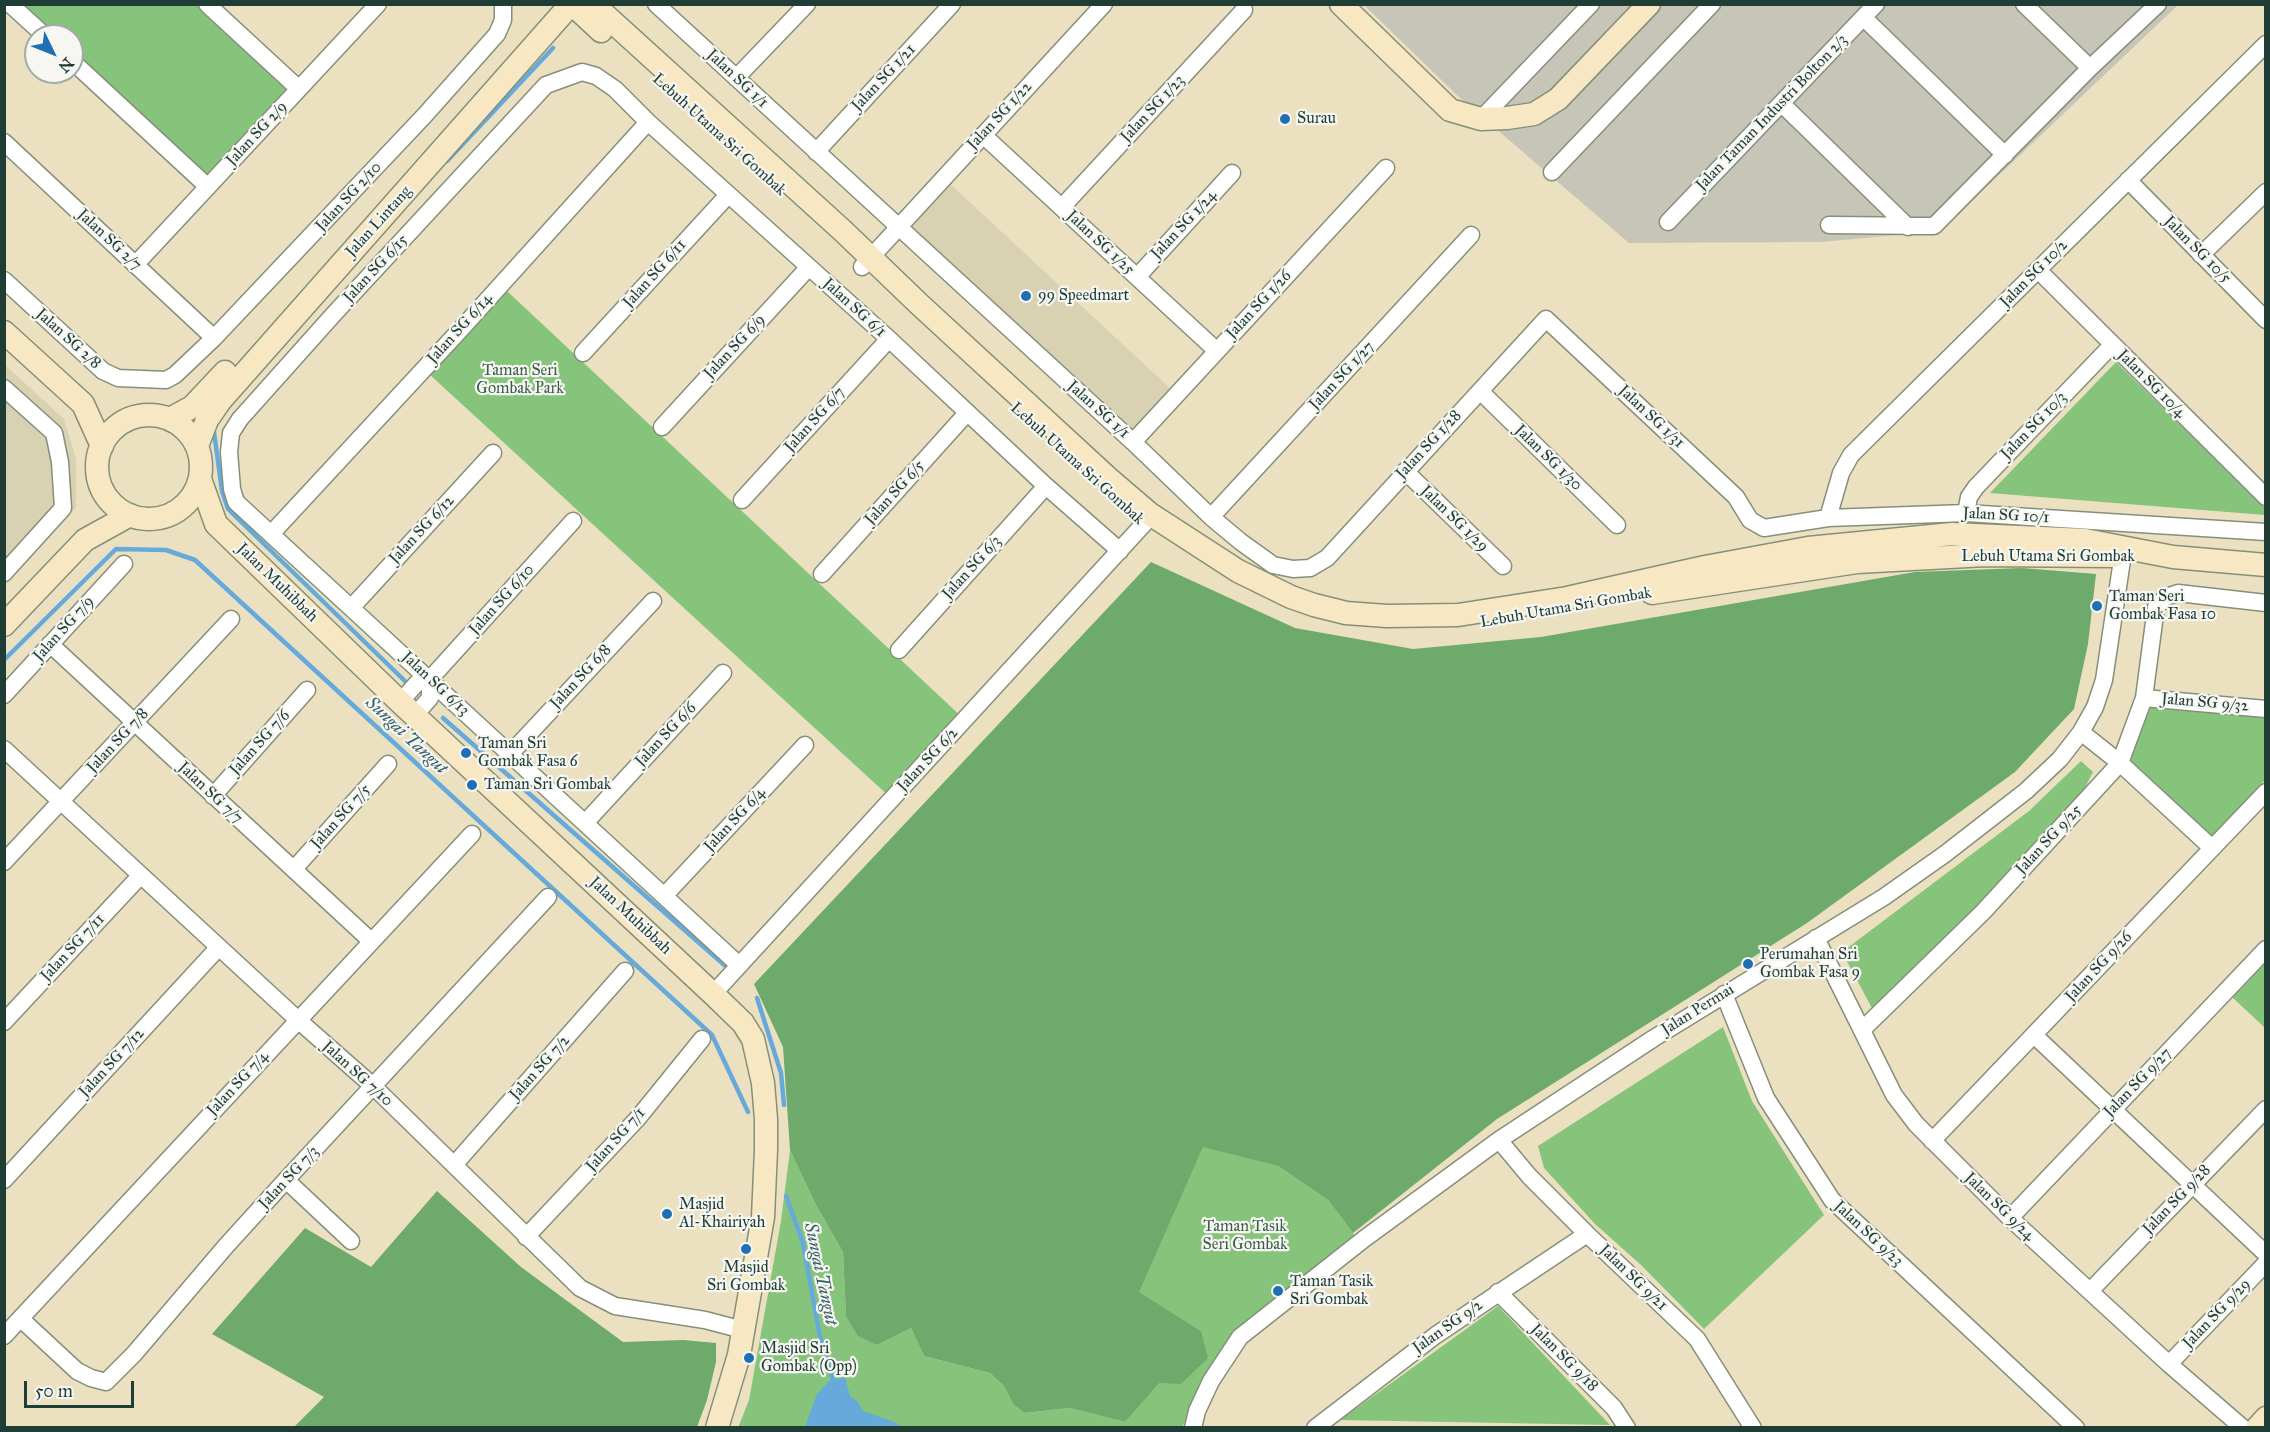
<!DOCTYPE html>
<html>
<head>
<meta charset="utf-8">
<style>
  body { margin:0 }
  #map { position:relative; width:2270px; height:1432px; overflow:hidden; background:#ebe1c1; font-family:"IM FELL Great Primer",serif }
  canvas { display:block }
  .frame { position:absolute; inset:0; border:6px solid #1f3d34; pointer-events:none }
  .north { position:absolute; left:24px; top:24px; width:60px; height:60px; box-sizing:border-box; background:#f6f6f2; border:2px solid #a0aca6; border-radius:50%; rotate:133deg; font-size:16px; font-weight:700; line-height:24px; text-align:center; color:#1f3d34 }
  .north::after { content:''; display:block; margin:auto; width:21px; height:27px; background:#1f6fb2; clip-path:polygon(50% 0,100% 100%,50% 72%,0 100%) }
  .scale { position:absolute; left:24px; top:1381px; width:110px; height:27px; box-sizing:border-box; border:3px solid #1f3d34; border-top:0; padding-left:8px; font-size:18px; line-height:21px; white-space:nowrap; color:#1f3d34; -webkit-text-stroke:4px #f6f6f2; paint-order:stroke }
</style>
</head>
<body>
<div id="map">
<canvas width="2270" height="1432"></canvas>
<div class="frame"></div>
<div class="north">N</div>
<div class="scale">50 m</div>
</div>
<script>
const g = document.querySelector('canvas').getContext('2d');
g.lineJoin = 'round';
function paint(path, color) {
  g.fillStyle = color;
  g.fill(path, 'evenodd');
}
function toPath(rows) {
  const path = new Path2D();
  for (const r of rows) {
    if (r.length === 3) {
      path.moveTo(r[0] + r[2], r[1]);
      path.arc(r[0], r[1], r[2], 0, 2 * Math.PI);
      continue;
    }
    path.moveTo(r[0], r[1]);
    for (let i = 2; i < r.length; i += 2) path.lineTo(r[i], r[i + 1]);
  }
  return path;
}
function stroke(path, color, width, dash) {
  g.strokeStyle = color;
  g.lineWidth = width;
  g.lineCap = dash ? 'butt' : 'round';
  g.setLineDash(dash || []);
  g.stroke(path);
}
function write(font, color, halo, rows, align = 'center') {
  g.font = font + ' "IM FELL Great Primer",serif';
  g.lineWidth = 4.5;
  g.setLineDash([]);
  g.textBaseline = 'middle';
  g.strokeStyle = halo;
  g.fillStyle = color;
  for (const [text, x, y, turn = 0] of rows) {
    g.save();
    g.translate(x, y);
    g.rotate((+turn || 0) * Math.PI / 180);
    g.textAlign = isNaN(turn) ? turn : align;
    if (halo) g.strokeText(text, 0, 0);
    g.fillText(text, 0, 0);
    g.restore();
  }
}
paint(toPath([
  [948,182,1173,391,1134,434,906,226],
  [5,365,64,419,76,459,76,508,5,585]
]), '#d8d2b2');
paint(toPath([
  [1364,5,2178,5,1940,231,1821,242,1629,243,1460,98]
]), '#c6c5b8');
paint(toPath([
  [10,5,207,5,299,89,208,187,72,62,72,36,44,36],
  [507,291,965,720,892,799,429,374],
  [2116,362,2265,508,2265,515,1990,493],
  [2148,706,2265,716,2265,780,2211,838,2125,761],
  [2081,761,2093,772,2077,803,1946,943,1874,1012,1842,952,2029,811],
  [2265,961,2265,1028,2232,997],
  [1723,1027,1752,1101,1824,1215,1704,1329,1641,1265,1595,1224,1544,1168,1538,1146],
  [1203,1146,1278,1166,1328,1200,1359,1241,1235,1339,1182,1427,738,1428,749,1400,781,1221,790,1150,816,1205,843,1252,846,1316,877,1345,911,1328,924,1356,990,1373,1004,1386,1013,1404,1024,1413,1070,1408,1125,1422,1201,1331,1138,1292],
  [1498,1306,1610,1425,1340,1420]
]), '#87c47b');
paint(toPath([
  [1151,562,1295,628,1413,649,1541,637,1915,572,2022,568,2096,574,2088,644,2074,709,2015,772,1807,923,1497,1119,1353,1233,1328,1200,1278,1166,1203,1147,1139,1292,1201,1331,1208,1358,1181,1384,1159,1383,1125,1422,1070,1408,1024,1413,1013,1404,1004,1386,990,1373,924,1356,911,1328,877,1345,858,1336,846,1316,843,1252,816,1205,790,1150,783,1047,754,984],
  [437,1191,521,1267,623,1342,683,1340,716,1343,716,1362,707,1400,697,1427,294,1427,324,1397,212,1334,305,1228,371,1267]
]), '#6daa6b');
paint(toPath([
  [845,1377,850,1396,858,1402,863,1411,894,1422,902,1427,805,1427,817,1394,829,1381]
]), '#66a9db');
stroke(toPath([
  [447,161,553,48],
  [214,432,222,491,228,509,408,684],
  [4,660,116,549,166,550,195,560,712,1035,748,1112],
  [443,718,730,970],
  [757,998,781,1073,784,1105],
  [786,1196,803,1243,820,1337,834,1383]
]), '#66a9db', 4.5);
const street = toPath([
  [10,4,45,36],
  [207,4,299,89],
  [656,4,1133,442,1211,517,1241,542,1273,565,1293,569,1310,568,1327,558,1546,319,1736,497,1750,520,1764,528,1828,518,1966,513,2266,532],
  [2024,4,2090,68],
  [1864,18,2005,155],
  [72,61,208,187],
  [736,78,807,4],
  [1782,104,1908,227],
  [1481,119,1591,4],
  [983,135,1217,351],
  [4,142,214,338],
  [816,152,952,4],
  [1552,172,1712,4],
  [2128,180,2266,320],
  [1062,207,1244,10],
  [1668,222,1876,4],
  [1829,225,1934,226,2090,68,2158,4],
  [2201,255,2266,192],
  [135,265,378,4],
  [862,267,1104,4],
  [2038,270,2266,497],
  [1137,277,1232,173],
  [4,280,103,371,118,378,166,380,175,375,214,338,425,115,497,34,503,20,503,4],
  [583,353,728,195],
  [4,388,54,433,60,462,63,508,4,573],
  [1480,391,1617,525],
  [662,427,809,267],
  [1133,442,1386,168],
  [1405,471,1503,566],
  [742,500,889,339],
  [1966,513,1969,497,1976,487,2112,345],
  [1211,517,1471,235],
  [1828,518,1841,473,1851,455,2266,44],
  [271,534,461,329,648,122],
  [822,574,967,413],
  [351,608,493,453],
  [50,644,371,941],
  [899,650,1046,486],
  [4,695,124,564],
  [2144,698,2266,709],
  [400,702,417,683,430,679,573,521],
  [415,715,430,698,430,679],
  [2081,732,2120,763,2212,848],
  [4,749,298,1020,374,1087,580,1288,615,1306,705,1320,743,1330],
  [510,754,653,601],
  [213,796,307,690],
  [585,823,723,673],
  [4,862,231,619],
  [294,869,388,764],
  [664,896,805,745],
  [1816,938,1894,1095,1916,1124,2010,1218,2169,1364,2243,1428],
  [739,965,236,502,232,489,229,452,231,433,240,419,333,315,546,85,582,72,596,76,615,89,648,122,889,339,1046,486,1120,551],
  [713,994,1152,515],
  [1724,994,1766,1098,1832,1200,2076,1428],
  [4,1022,141,875],
  [1862,1030,1983,912,2120,763,2144,698,2156,607,2166,597,2178,593,2266,603],
  [2035,1036,2266,1254],
  [1499,1140,1529,1176,1587,1234,1697,1339,1753,1428],
  [1932,1141,2266,792],
  [454,1165,625,971],
  [4,1180,219,947],
  [286,1180,351,1241],
  [2010,1218,2266,949],
  [526,1237,638,1118,702,1039],
  [2090,1291,2266,1109],
  [1498,1292,1614,1408,1627,1428],
  [21,1319,77,1371,91,1378,106,1382,134,1354,226,1246,286,1180,548,897],
  [4,1336,472,834],
  [2169,1364,2266,1263],
  [1193,1428,1197,1411,1211,1381,1240,1337,1364,1239,1499,1140,1654,1038,1884,897,1945,854,2026,791,2060,759,2081,732,2095,707,2104,680,2124,547],
  [1315,1428,1436,1335,1587,1234]
]);
const secondary = toPath([
  [572,4,601,31],
  [593,4,843,231,919,304,1108,478,1150,514,1238,571,1291,597,1314,605,1346,613,1387,616,1458,615,1567,598,1705,567,1808,548,1952,534,2085,540,2173,557,2266,565],
  [1341,4,1450,110,1481,119,1507,118,1534,114,1558,99,1649,4],
  [4,332,83,404,102,446],
  [149,467,52],
  [170,419,192,407,225,372],
  [197,446,207,420,220,401,571,4],
  [200,479,216,524,400,702,713,994,743,1023,753,1039,763,1083,766,1119,766,1150,763,1217,739,1355,717,1428],
  [1652,593,1857,562,1986,555,2114,556],
  [4,625,85,540,130,515],
  [2257,1428,2266,1418]
]);
stroke(street, '#858f7a', 19);
stroke(secondary, '#858f7a', 25);
stroke(street, '#fff', 16);
stroke(secondary, '#f7e8c3', 22);
for (const [x, y, r, color] of [
  [1285,119,6,"#1f6fb2"],
  [1026,296,6,"#1f6fb2"],
  [2097,606,6,"#1f6fb2"],
  [466,753,6,"#1f6fb2"],
  [472,785,6,"#1f6fb2"],
  [1748,964,6,"#1f6fb2"],
  [667,1214,6,"#1f6fb2"],
  [746,1249,6,"#1f6fb2"],
  [1278,1291,6,"#1f6fb2"],
  [749,1358,6,"#1f6fb2"]
]) {
  const dot = new Path2D();
  dot.arc(x, y, r, 0, 2 * Math.PI);
  g.fillStyle = color;
  g.fill(dot);
  stroke(dot, '#f6f6f2', 2);
}
write('16px', '#1f3d34', '#f6f6f2', [
  ["Jalan SG 1/21",884,78,-47],
  ["Jalan SG 1/1",737,79,43],
  ["Jalan SG 1/23",1153,109,-47],
  ["Jalan Taman Industri Bolton 2/3",1772,113,-46],
  ["Jalan SG 1/22",1000,116,-47],
  ["Jalan SG 2/9",257,134,-47],
  ["Lebuh Utama Sri Gombak",719,135,42],
  ["Jalan SG 2/10",349,197,-47],
  ["Jalan Lintang",379,222,-48],
  ["Jalan SG 1/24",1184,225,-47],
  ["Jalan SG 2/7",109,240,43],
  ["Jalan SG 1/25",1100,243,43],
  ["Jalan SG 10/5",2197,250,45],
  ["Jalan SG 6/15",376,269,-47],
  ["Jalan SG 6/11",655,274,-48],
  ["Jalan SG 10/2",2034,274,-45],
  ["Jalan SG 1/26",1259,305,-47],
  ["Jalan SG 6/1",854,308,42],
  ["Jalan SG 6/14",460,329,-48],
  ["Jalan SG 2/8",68,339,42],
  ["Jalan SG 6/9",735,347,-47],
  ["Jalan SG 1/27",1342,376,-47],
  ["Jalan SG 10/4",2151,384,45],
  ["Jalan SG 1/1",1098,410,42],
  ["Jalan SG 1/31",1651,417,43],
  ["Jalan SG 6/7",815,420,-48],
  ["Jalan SG 10/3",2034,426,-46],
  ["Jalan SG 1/28",1429,445,-47],
  ["Jalan SG 1/30",1548,458,44],
  ["Lebuh Utama Sri Gombak",1077,464,42],
  ["Jalan SG 6/5",895,493,-48],
  ["Jalan SG 10/1",2006,516,3],
  ["Jalan SG 1/29",1454,519,44],
  ["Jalan SG 6/12",422,530,-47],
  ["Lebuh Utama Sri Gombak",2048,557],
  ["Jalan SG 6/3",972,568,-48],
  ["Jalan Muhibbah",277,583,44],
  ["Jalan SG 6/10",502,600,-48],
  ["Lebuh Utama Sri Gombak",1566,608,-10],
  ["Jalan SG 7/9",64,629,-48],
  ["Jalan SG 6/8",581,677,-47],
  ["Jalan SG 6/13",435,684,43],
  ["Jalan SG 9/32",2205,703,5],
  ["Jalan SG 6/6",666,735,-47],
  ["Jalan SG 7/8",118,741,-47],
  ["Jalan SG 7/6",260,743,-48],
  ["Jalan SG 6/2",928,760,-47],
  ["Jalan SG 7/7",210,793,43],
  ["Jalan SG 7/5",341,817,-48],
  ["Jalan SG 6/4",735,820,-47],
  ["Jalan SG 9/25",2049,840,-47],
  ["Jalan Muhibbah",630,916,43],
  ["Jalan SG 7/11",73,948,-47],
  ["Jalan SG 9/26",2099,967,-47],
  ["Jalan Permai",1698,1010,-32],
  ["Jalan SG 7/12",112,1063,-47],
  ["Jalan SG 7/2",540,1068,-48],
  ["Jalan SG 7/10",357,1074,42],
  ["Jalan SG 9/27",2138,1083,-46],
  ["Jalan SG 7/4",238,1084,-47],
  ["Jalan SG 7/1",616,1140,-48],
  ["Jalan SG 7/3",289,1178,-47],
  ["Jalan SG 9/28",2177,1200,-46],
  ["Jalan SG 9/24",1999,1207,44],
  ["Jalan SG 9/23",1868,1234,43],
  ["Jalan SG 9/21",1633,1278,44],
  ["Jalan SG 9/29",2217,1314,-46],
  ["Jalan SG 9/2",1448,1327,-35],
  ["Jalan SG 9/18",1564,1358,45]
]);
write('16px', '#1f3d34', '#f6f6f2', [
  ["Surau",1297,119],
  ["99 Speedmart",1038,296],
  ["Taman Seri",2109,597],
  ["Gombak Fasa 10",2109,615],
  ["Taman Sri",478,744],
  ["Gombak Fasa 6",478,762],
  ["Taman Sri Gombak",484,785],
  ["Perumahan Sri",1760,955],
  ["Gombak Fasa 9",1760,973],
  ["Masjid",679,1205],
  ["Al-Khairiyah",679,1223],
  ["Masjid",746,1268,"center"],
  ["Sri Gombak",746,1286,"center"],
  ["Taman Tasik",1290,1282],
  ["Sri Gombak",1290,1300],
  ["Masjid Sri",761,1349],
  ["Gombak (Opp)",761,1367]
], 'left');
write('16px', '#395f46', '#f6f6f2', [
  ["Taman Seri",520,371],
  ["Gombak Park",520,389],
  ["Taman Tasik",1245,1227],
  ["Seri Gombak",1245,1245]
]);
write('italic 18px', '#345d66', '#f6f6f2', [
  ["Sungai Tangut",406,736,43],
  ["Sungai Tangut",820,1274,78]
]);
</script>
</body>
</html>
